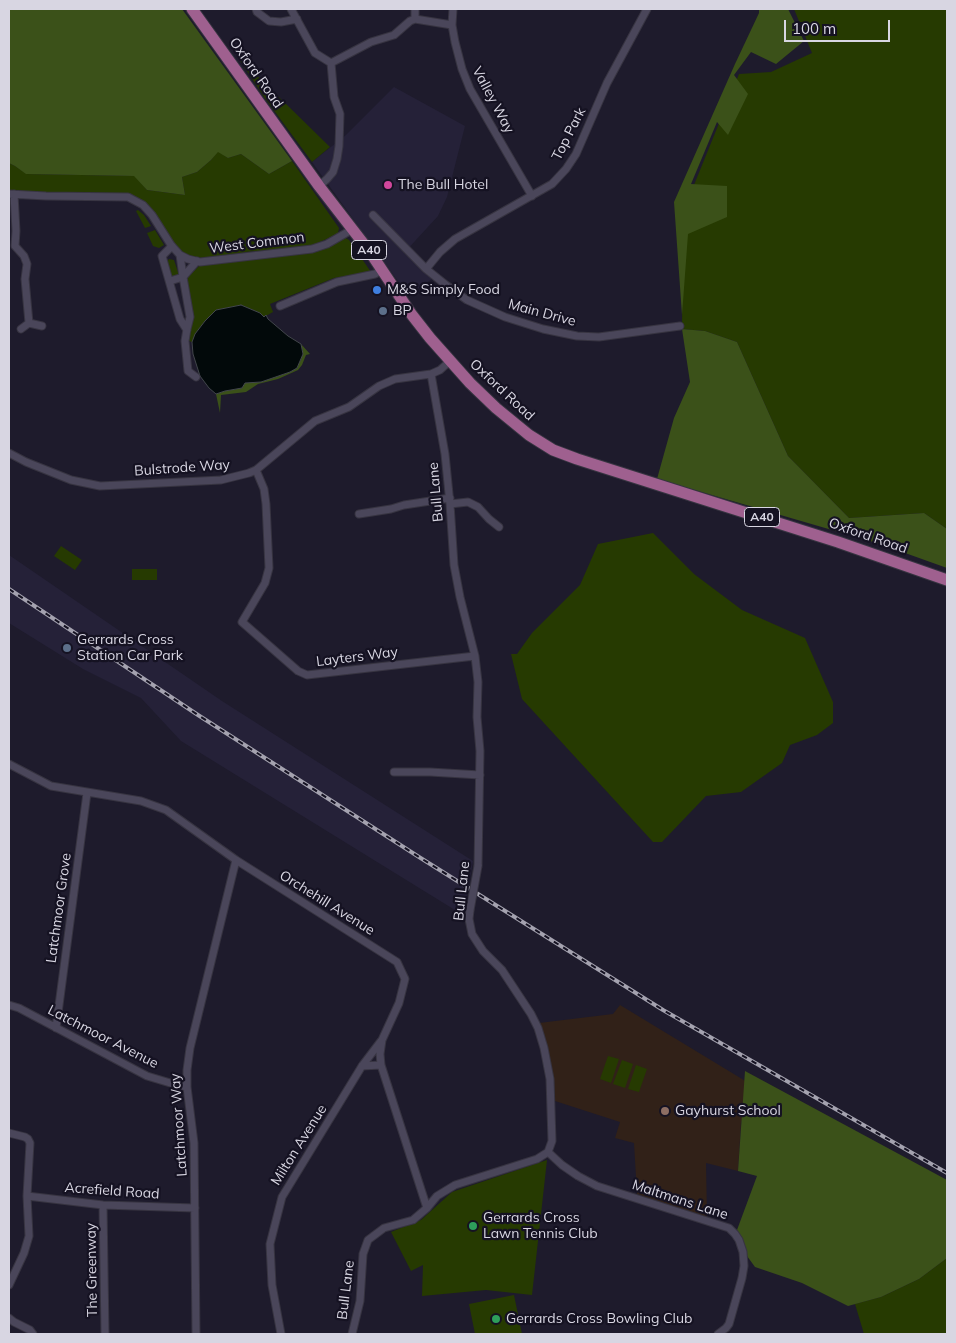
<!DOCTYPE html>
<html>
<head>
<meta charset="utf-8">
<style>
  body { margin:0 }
  #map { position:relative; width:956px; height:1343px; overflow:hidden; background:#1e1b2c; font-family:Mulish,sans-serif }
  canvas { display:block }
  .frame { position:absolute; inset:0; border:10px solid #d8d6e2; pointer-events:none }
  .scale { position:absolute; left:784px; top:20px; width:106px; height:22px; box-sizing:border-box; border:2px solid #d8d6e2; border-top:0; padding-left:6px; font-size:15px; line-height:18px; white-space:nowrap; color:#d8d6e2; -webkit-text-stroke:4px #151222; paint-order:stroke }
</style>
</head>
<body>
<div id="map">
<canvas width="956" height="1343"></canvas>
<div class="frame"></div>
<div class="scale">100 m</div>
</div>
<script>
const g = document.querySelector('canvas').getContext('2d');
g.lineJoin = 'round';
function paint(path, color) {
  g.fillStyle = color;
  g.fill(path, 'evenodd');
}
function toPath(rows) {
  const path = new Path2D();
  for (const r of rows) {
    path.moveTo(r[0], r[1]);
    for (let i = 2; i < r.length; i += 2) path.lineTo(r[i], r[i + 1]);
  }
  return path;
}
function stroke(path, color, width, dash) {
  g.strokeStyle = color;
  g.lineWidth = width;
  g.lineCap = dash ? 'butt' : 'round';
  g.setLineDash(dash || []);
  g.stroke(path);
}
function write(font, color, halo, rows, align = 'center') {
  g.font = font + ' Mulish,sans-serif';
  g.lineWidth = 4.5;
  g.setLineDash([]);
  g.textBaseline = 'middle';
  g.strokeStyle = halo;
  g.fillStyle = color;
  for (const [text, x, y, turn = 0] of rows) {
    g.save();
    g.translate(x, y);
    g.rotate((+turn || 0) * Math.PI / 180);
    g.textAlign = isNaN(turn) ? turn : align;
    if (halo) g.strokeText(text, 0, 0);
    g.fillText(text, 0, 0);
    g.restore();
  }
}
paint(toPath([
  [394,87,465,126,447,197,438,216,404,253,432,279,408,295,312,162,346,135],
  [9,555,222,701,473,861,463,915,181,741,141,698,83,669,9,623]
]), '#252138');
paint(toPath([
  [620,1005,747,1082,744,1114,741,1123,738,1171,706,1163,707,1217,637,1194,634,1143,615,1138,620,1122,555,1101,550,1063,543,1033,539,1023,613,1014]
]), '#312118');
paint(toPath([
  [794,9,947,9,947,529,924,513,849,518,788,456,737,342,705,331,682,329,683,212,739,74,771,72,812,53],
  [237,56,330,147,312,162,264,97],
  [218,151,228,158,241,154,269,174,292,161,339,228,338,233,333,236,311,246,265,253,258,251,245,252,237,256,202,258,193,257,182,252,173,244,140,200,38,194,9,191,9,163,15,166,27,174,135,176,147,190,185,195,182,177,197,172,211,160],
  [138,210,144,215,151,226,145,228,136,211],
  [155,230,164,245,159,248,153,246,147,233],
  [342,238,346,238,349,240,371,272,334,278,270,304,273,312,264,317,260,313,241,305,216,310,205,321,195,334,192,342,189,341,189,330,193,315,187,278,200,265,310,252],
  [169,259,174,260,179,275,171,277,166,263],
  [653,533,694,574,742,610,805,638,833,702,833,723,817,735,790,745,782,763,741,792,706,796,662,842,653,842,522,699,511,654,517,654,532,633,580,585,598,544],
  [61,546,82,560,75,570,54,556],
  [132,569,157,569,157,580,132,580],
  [608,1056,619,1059,611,1083,600,1079],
  [622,1060,633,1064,625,1088,613,1084],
  [636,1065,647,1069,639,1092,628,1089],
  [547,1160,532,1295,486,1290,422,1296,423,1265,411,1271,391,1232,421,1220,452,1192],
  [947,1258,947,1334,864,1334,855,1304,881,1297,919,1279],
  [514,1295,522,1334,475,1334,469,1304]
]), '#263a01');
paint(toPath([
  [9,9,182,9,292,161,269,174,241,154,228,158,218,152,211,160,197,172,182,177,185,195,147,190,134,176,26,174,15,166,9,163],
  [759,9,788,9,804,41,776,64,751,52,734,75,748,94,728,135,717,122,691,184,727,186,727,217,688,234,682,315,674,202,735,64,759,13],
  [682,329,705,331,737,342,788,456,849,518,924,513,947,529,947,568,880,544,657,479,674,418,690,382],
  [301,344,310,354,306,355,302,365,298,370,278,379,258,384,246,392,221,395,220,413,216,394,225,391,242,388,245,383,261,382,290,372,297,368,303,354],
  [745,1071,947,1180,947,1258,919,1279,881,1297,848,1306,802,1283,755,1267,747,1256,737,1230,757,1176,738,1171]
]), '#3b5119');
const water = toPath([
  [241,305,260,313,264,317,266,315,268,319,288,336,301,344,303,354,297,368,290,372,261,382,245,383,242,388,225,391,216,394,209,388,200,376,193,354,192,342,195,334,205,321,216,310,241,305]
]);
paint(water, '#02090a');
stroke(water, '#42464b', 1);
const minor = toPath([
  [256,9,257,12,269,21,281,22,297,19],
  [291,9,315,53,331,63],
  [453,9,452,25,455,42,462,69,470,89,532,196],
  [415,19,452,25],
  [415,19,415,9],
  [319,186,327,179,333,172,337,159,339,146,340,114,334,97,331,63,371,42,394,35,410,21,415,19],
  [9,194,46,196,128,197,143,205,152,215,171,245,180,255,188,259,200,262,312,249,327,244,353,229],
  [14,194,16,231,15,246,24,256,27,264,25,279,29,323,42,326],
  [373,215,426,269,446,285,467,300,505,317,543,329,577,336,599,337,680,326],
  [172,246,162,256,180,319,187,330],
  [426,269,440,252,455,239,552,184,566,169,576,154,607,83,647,9],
  [170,281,183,277,180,255],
  [280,306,337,282,375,274,382,270],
  [21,329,29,323],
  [431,374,445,454,450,504,454,565,460,597,475,656,478,682,477,717,480,751,478,866],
  [196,377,188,371,185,341,187,329,190,317,183,277,197,261],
  [9,453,26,462,71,480,100,486,221,480,249,473,256,470,315,421,349,407,379,386,395,379,431,374,440,370,450,361],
  [256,470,264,489,266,504,269,568,265,583,242,622,298,671,307,675,475,656],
  [450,504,468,502,478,507,489,519,499,527],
  [359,514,391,509,404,505,450,498],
  [9,764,51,786,141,801,166,810,236,860,397,962,405,979,399,1003,382,1040,380,1054,381,1065,427,1208],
  [394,772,430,772,480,775],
  [9,1005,19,1008,147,1076,177,1085,187,1087],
  [56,1028,87,793],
  [362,1066,381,1065],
  [9,1133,25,1137,28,1139,30,1143,27,1196,29,1236,24,1253,9,1285],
  [548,1152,562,1165,578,1176,597,1186,729,1228,735,1234,739,1240,743,1252,744,1266,742,1278,729,1324,726,1328,718,1334],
  [27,1196,103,1205,195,1208],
  [103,1205,105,1334],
  [9,1318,14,1322,30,1330,33,1334],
  [196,1334,194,1143,187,1087,187,1070,190,1048,236,860],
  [281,1334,272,1285,270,1244,282,1197,362,1066,381,1041],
  [352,1334,360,1301,363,1254,368,1240,384,1228,413,1220,427,1208,437,1196,455,1185,537,1159,548,1152,552,1141,550,1079,544,1048,538,1028,531,1014,502,970,483,951,472,934,469,919,470,910]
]);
const primary = toPath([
  [192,9,319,186,370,252,412,315,430,338,470,383,496,408,529,435,553,450,577,459,838,542,947,580]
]);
stroke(minor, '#373441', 9);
stroke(primary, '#373441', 13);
stroke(minor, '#4a465a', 7);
stroke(primary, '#9f608f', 11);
const rail = toPath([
  [9,589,198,715,419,857,663,1010,947,1173]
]);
stroke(rail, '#a4a2af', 4);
stroke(rail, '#151222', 2, [5.5]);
const minorBridge = toPath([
  [470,910,478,866]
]);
stroke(minorBridge, '#373441', 9, []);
stroke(minorBridge, '#4a465a', 7);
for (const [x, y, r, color] of [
  [388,185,5,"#d1479c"],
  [377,290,5,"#3f7fe0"],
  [383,311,5,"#5c6f8a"],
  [67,648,5,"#5c6f8a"],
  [665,1111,5,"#8d6e63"],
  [473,1226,5,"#2e9e5b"],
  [496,1319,5,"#2e9e5b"]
]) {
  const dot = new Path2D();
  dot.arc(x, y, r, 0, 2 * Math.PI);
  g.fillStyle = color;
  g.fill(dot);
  stroke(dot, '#151222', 2);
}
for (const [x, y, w] of [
  [369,250,35],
  [762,517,35]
]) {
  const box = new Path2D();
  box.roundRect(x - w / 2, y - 9.5, w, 19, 4);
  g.fillStyle = '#151222';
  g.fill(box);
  stroke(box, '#d8d6e2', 1);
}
write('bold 12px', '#d8d6e2', null, [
  ["A40",369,250],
  ["A40",762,517]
]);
write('14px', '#d8d6e2', '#151222', [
  ["Oxford Road",256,73,55],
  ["Valley Way",493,100,62],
  ["Top Park",569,134,-63],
  ["West Common",257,243,-7],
  ["Main Drive",542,313,15],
  ["Oxford Road",502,390,43],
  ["Bulstrode Way",182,468,-4],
  ["Bull Lane",436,492,-95],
  ["Oxford Road",868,536,19],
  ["Layters Way",357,657,-7],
  ["Bull Lane",462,891,-84],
  ["Orchehill Avenue",327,903,32],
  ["Latchmoor Grove",59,908,-82],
  ["Latchmoor Avenue",103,1037,27],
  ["Latchmoor Way",179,1125,-94],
  ["Milton Avenue",299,1145,-58],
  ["Acrefield Road",112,1191,4],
  ["Maltmans Lane",680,1200,18],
  ["The Greenway",92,1270,-91],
  ["Bull Lane",346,1290,-83]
]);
write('14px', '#d8d6e2', '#151222', [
  ["The Bull Hotel",398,185],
  ["M&S Simply Food",387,290],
  ["BP",393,311],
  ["Gerrards Cross",77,640],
  ["Station Car Park",77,656],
  ["Gayhurst School",675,1111],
  ["Gerrards Cross",483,1218],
  ["Lawn Tennis Club",483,1234],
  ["Gerrards Cross Bowling Club",506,1319]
], 'left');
</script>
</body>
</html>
